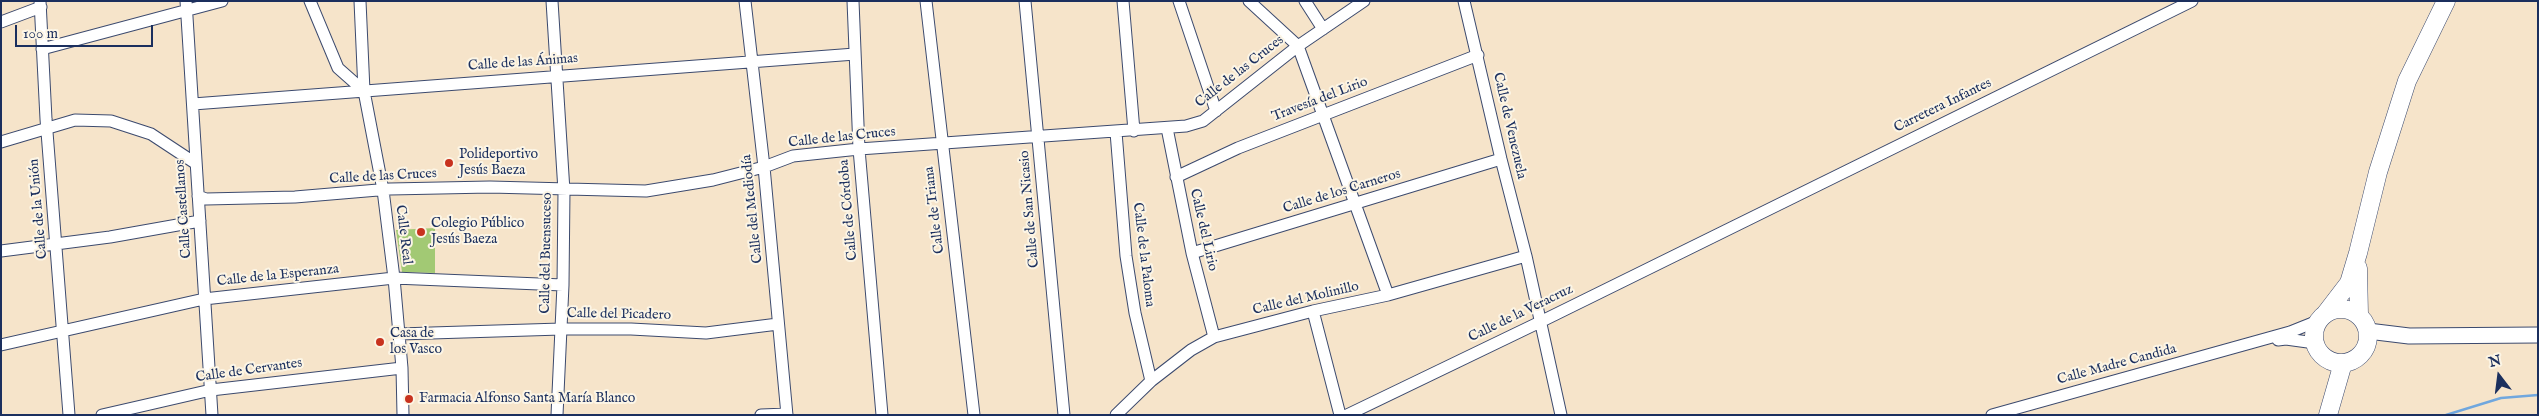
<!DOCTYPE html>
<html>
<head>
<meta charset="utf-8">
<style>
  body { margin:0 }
  #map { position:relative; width:2539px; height:416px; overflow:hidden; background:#f6e4ca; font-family:"IM FELL English",serif }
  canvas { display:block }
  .frame { position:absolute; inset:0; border:2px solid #1b2f5e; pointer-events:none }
  .north { position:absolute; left:2474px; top:351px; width:50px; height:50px; -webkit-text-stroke:4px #fcf5e5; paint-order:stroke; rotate:345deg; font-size:14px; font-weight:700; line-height:20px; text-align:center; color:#1b2f5e }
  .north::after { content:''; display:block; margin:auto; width:18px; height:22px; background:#1b2f5e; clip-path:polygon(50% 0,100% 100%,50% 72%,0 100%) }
  .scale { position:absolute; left:15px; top:25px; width:138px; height:22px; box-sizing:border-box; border:2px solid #1b2f5e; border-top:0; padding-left:6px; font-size:15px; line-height:18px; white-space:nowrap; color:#1b2f5e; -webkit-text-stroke:4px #fcf5e5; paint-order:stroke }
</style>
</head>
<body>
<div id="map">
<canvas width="2539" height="416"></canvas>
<div class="frame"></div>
<div class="north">N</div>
<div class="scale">100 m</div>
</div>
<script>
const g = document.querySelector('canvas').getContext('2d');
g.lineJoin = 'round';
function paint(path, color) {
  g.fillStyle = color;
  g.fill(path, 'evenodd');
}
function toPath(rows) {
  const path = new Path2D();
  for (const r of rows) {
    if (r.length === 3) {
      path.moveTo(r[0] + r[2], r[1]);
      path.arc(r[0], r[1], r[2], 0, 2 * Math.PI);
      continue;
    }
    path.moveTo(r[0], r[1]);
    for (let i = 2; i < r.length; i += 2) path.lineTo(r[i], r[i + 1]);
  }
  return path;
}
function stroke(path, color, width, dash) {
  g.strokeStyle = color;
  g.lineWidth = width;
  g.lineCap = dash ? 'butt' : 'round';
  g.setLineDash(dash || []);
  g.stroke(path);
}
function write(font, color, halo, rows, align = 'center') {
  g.font = font + ' "IM FELL English",serif';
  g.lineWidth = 4;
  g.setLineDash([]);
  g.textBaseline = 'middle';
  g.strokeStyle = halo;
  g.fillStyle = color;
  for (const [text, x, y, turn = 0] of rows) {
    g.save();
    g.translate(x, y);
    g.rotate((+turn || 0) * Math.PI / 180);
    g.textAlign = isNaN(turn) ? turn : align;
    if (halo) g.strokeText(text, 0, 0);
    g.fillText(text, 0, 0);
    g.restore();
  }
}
paint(toPath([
  [435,228,435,273,402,272,396,230]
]), '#a2c974');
stroke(toPath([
  [2446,415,2501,398,2538,395]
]), '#70a7de', 2.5);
const street = toPath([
  [40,1,46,119,69,415],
  [186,1,212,415],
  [310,1,338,68,364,91],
  [360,1,364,91,383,190,394,278,402,368,403,415],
  [552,1,564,191,563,285,557,415],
  [745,1,764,167,787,415],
  [853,1,859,149,882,415],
  [926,1,974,415],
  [1025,1,1064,415],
  [1123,1,1134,131],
  [1179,1,1216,111],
  [1249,1,1298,46,1388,295],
  [1305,1,1323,29],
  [1464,1,1501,159,1526,256,1561,415],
  [1,22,41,7],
  [42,49,222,1],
  [193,104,855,54],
  [1167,128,1192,253,1214,337],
  [1116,132,1126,256,1135,313,1151,381],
  [1,142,75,120,111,121,151,134,195,163],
  [1176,177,1238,148,1478,55],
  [198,196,206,199,295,197,390,189,490,187,646,191,713,180,764,167,793,156,859,149,1186,126,1203,121,1298,46,1364,1],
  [1,251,110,237,200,221],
  [1192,253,1501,159],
  [1313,311,1340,415],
  [399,334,561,329,631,329,706,333,778,324],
  [2278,340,2286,339,2315,343],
  [1,345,204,299,394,278,563,285],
  [102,415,211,390,402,368],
  [761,415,787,414],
  [1116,415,1151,381,1191,350,1214,337,1313,311,1388,295,1526,256],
  [1347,415,1540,322,2192,1],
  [1992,415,2290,332,2320,320]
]);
const secondary = toPath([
  [2368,331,2409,336,2538,335]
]);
const primary = toPath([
  [2358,268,2359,315],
  [2341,336,27],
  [2326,313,2349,283,2358,253,2378,172,2407,81,2446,1],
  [2328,415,2343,363]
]);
stroke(street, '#3c4a6e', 13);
stroke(secondary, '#3c4a6e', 17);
stroke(primary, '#3c4a6e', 19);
stroke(street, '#fff', 11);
stroke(secondary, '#fff', 15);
stroke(primary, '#fff', 18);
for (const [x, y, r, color] of [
  [449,163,5,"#c8321e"],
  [421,232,5,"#c8321e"],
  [380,342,5,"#c8321e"],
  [409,399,5,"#c8321e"]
]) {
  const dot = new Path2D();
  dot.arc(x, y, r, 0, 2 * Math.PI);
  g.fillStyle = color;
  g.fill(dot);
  stroke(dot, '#fcf5e5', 2);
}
write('14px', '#1b2f5e', '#fcf5e5', [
  ["Calle de las Ánimas",523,63,-4],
  ["Calle de las Cruces",1240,72,-38],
  ["Travesía del Lirio",1320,100,-21],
  ["Carretera Infantes",1943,106,-26],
  ["Calle de Venezuela",1509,126,77],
  ["Calle de las Cruces",842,138,-6],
  ["Calle de las Cruces",383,177,-3],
  ["Calle de los Carneros",1342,192,-17],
  ["Calle de la Unión",39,209,-95],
  ["Calle Castellanos",184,209,-94],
  ["Calle del Mediodía",753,209,-96],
  ["Calle de San Nicasio",1030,209,-95],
  ["Calle de Córdoba",849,210,-95],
  ["Calle de Triana",935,210,-97],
  ["Calle del Lirio",1203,230,77],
  ["Calle Real",403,235,83],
  ["Calle del Buensuceso",547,253,-89],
  ["Calle de la Paloma",1143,255,83],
  ["Calle de la Esperanza",278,276,-6],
  ["Calle del Molinillo",1306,299,-13],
  ["Calle de la Veracruz",1521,314,-26],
  ["Calle del Picadero",619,315,1],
  ["Calle Madre Candida",2117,365,-15],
  ["Calle de Cervantes",249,371,-8]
]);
write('14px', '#1b2f5e', '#fcf5e5', [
  ["Polideportivo",459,155],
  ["Jesús Baeza",459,171],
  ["Colegio Público",431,224],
  ["Jesús Baeza",431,240],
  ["Casa de",390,334],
  ["los Vasco",390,350],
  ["Farmacia Alfonso Santa María Blanco",419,399]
], 'left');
</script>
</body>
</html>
